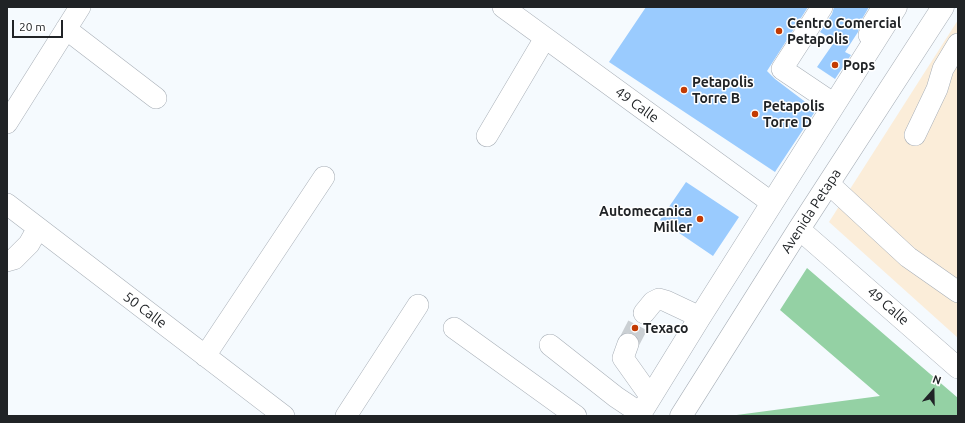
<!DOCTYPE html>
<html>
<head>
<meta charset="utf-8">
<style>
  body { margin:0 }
  #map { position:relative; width:965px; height:423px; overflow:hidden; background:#f5fafe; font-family:Ubuntu,sans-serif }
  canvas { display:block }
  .frame { position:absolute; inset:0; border:8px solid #202326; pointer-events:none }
  .north { position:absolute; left:913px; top:371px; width:40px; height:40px; -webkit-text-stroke:3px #fff; paint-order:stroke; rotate:20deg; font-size:11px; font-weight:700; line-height:16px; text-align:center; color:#202326 }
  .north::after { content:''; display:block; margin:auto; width:14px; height:18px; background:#202326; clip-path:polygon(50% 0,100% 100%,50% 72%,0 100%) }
  .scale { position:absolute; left:12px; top:20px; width:51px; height:18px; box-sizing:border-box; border:2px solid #202326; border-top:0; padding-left:5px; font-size:12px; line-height:14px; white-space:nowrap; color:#202326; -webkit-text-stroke:3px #fff; paint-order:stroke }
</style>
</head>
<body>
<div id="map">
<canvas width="965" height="423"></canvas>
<div class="frame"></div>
<div class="north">N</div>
<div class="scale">20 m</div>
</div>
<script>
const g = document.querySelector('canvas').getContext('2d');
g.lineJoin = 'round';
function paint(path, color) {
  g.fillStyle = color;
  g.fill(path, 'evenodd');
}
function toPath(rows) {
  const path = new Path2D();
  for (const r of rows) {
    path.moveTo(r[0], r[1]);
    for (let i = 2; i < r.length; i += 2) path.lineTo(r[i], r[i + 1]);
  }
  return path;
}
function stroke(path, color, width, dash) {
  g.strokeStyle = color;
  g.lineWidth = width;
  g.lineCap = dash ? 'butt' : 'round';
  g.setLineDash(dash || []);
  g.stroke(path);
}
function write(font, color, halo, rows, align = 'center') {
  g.font = font + ' Ubuntu,sans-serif';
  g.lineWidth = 3;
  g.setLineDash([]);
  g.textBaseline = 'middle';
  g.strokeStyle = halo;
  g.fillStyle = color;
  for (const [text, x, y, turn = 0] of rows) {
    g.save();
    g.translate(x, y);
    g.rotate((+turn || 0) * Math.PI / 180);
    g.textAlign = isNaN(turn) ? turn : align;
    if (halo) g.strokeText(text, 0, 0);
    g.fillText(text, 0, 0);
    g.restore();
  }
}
paint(toPath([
  [958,20,958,338,829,222]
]), '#fbedd9');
paint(toPath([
  [807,268,958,398,958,416,729,416,880,396,780,310]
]), '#94d1a4');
paint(toPath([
  [646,7,808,7,767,71,775,79,816,110,775,172,609,62],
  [834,7,869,7,862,19,858,32,845,52,851,55,835,79,817,67,835,41,820,32,832,14],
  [686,182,739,217,713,256,660,220]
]), '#9acbfe');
stroke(toPath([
  [628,344,644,313]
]), '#cacfd3', 21, [21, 10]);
const minor = toPath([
  [503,7,772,203],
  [822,7,782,69,834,104],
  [66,29,156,98],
  [874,42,869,35,873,23,883,7],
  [7,123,80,7],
  [915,135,937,89,943,69,958,44],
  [487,136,545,38],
  [829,184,908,257,958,292],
  [7,204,284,416],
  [799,229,958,368],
  [7,261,14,259,29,244,38,228],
  [644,313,653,302,659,299,666,301,700,317],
  [454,328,576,416],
  [628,344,623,358,650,396],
  [550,345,616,397,640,413],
  [205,356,324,177],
  [346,416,418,305]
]);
const major = toPath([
  [639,416,700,317,896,7],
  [681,416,799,229,943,7]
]);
stroke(minor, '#a8afb7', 22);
stroke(major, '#a8afb7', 23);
stroke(minor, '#fff', 21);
stroke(major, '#fff', 22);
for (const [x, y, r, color] of [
  [779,31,4,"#c33b03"],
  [835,65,4,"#c33b03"],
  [684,90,4,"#c33b03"],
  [755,114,4,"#c33b03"],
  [700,219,4,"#c33b03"],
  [635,328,4,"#c33b03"]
]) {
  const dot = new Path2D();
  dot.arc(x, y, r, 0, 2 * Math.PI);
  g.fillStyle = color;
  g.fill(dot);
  stroke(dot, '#fff', 1.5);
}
write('bold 14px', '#202326', '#fff', [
  ["Centro Comercial",787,23],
  ["Petapolis",787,39],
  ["Pops",843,65],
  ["Petapolis",692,82],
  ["Torre B",692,98],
  ["Petapolis",763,106],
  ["Torre D",763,122],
  ["Automecanica",692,211,"right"],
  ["Miller",692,227,"right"],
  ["Texaco",643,328]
], 'left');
write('14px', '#202326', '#fff', [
  ["49 Calle",637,105,36],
  ["Avenida Petapa",811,211,-57],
  ["49 Calle",888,306,41],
  ["50 Calle",145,310,37]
]);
</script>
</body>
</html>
